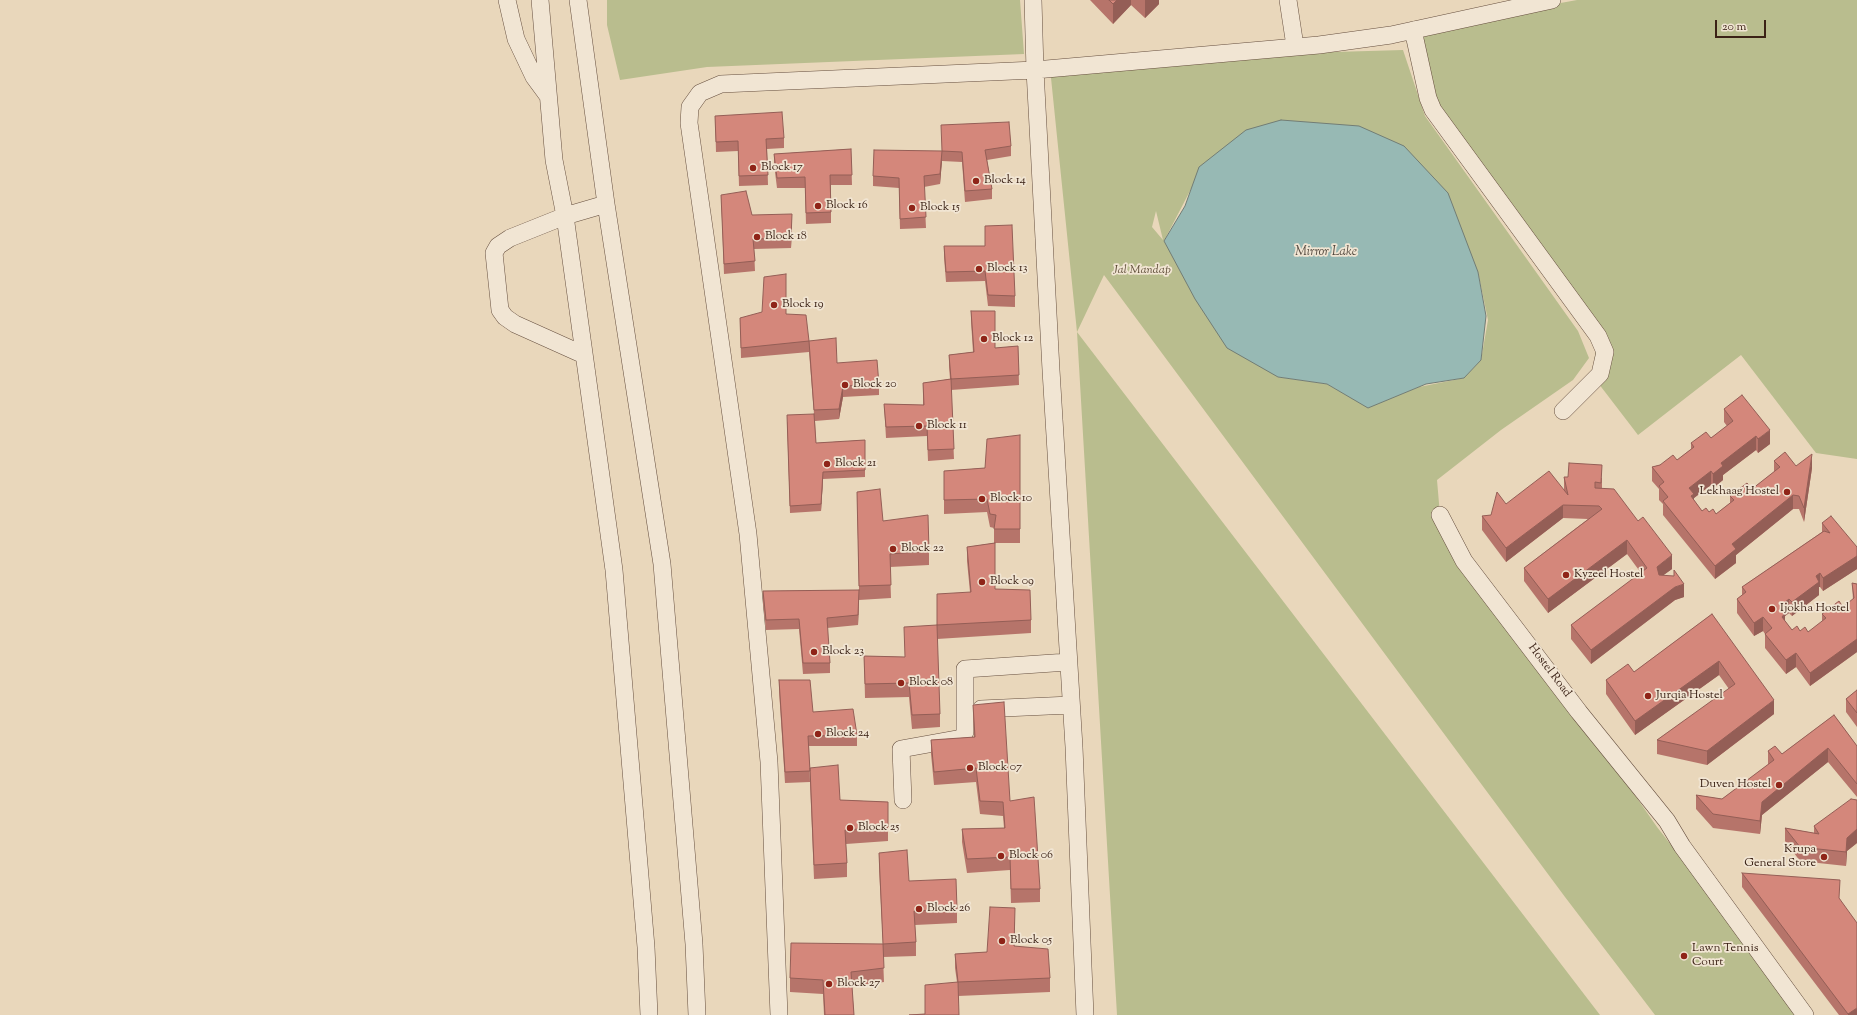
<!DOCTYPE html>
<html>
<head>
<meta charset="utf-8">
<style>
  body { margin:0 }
  #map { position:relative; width:1857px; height:1015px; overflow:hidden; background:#e9d7bb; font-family:"Sorts Mill Goudy",serif }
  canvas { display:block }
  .scale { position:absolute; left:1715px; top:20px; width:51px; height:18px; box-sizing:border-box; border:2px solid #3b2216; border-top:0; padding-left:5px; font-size:12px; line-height:14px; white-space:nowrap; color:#3b2216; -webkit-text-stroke:3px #f1e5d3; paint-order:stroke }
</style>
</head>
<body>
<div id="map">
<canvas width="1857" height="1015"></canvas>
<div class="scale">20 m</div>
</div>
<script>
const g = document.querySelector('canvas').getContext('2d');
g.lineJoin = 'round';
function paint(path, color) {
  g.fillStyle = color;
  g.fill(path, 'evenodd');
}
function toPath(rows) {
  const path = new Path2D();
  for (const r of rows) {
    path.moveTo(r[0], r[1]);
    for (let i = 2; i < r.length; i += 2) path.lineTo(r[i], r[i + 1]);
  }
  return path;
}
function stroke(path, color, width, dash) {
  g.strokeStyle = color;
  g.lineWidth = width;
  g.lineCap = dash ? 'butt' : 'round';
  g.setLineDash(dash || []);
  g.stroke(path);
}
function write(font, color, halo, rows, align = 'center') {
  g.font = font + ' "Sorts Mill Goudy",serif';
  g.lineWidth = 3.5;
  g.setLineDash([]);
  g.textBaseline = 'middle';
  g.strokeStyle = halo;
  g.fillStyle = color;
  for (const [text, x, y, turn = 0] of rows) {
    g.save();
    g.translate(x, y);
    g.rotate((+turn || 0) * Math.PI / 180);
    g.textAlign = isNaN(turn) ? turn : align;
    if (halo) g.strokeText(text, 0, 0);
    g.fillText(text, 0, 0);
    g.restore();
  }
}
paint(toPath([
  [607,0,1020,0,1024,54,707,67,620,80,607,25],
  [1577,0,1857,0,1857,459,1816,453,1741,355,1638,435,1592,375,1598,336,1428,98,1413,30],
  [1403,50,1425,116,1578,331,1589,358,1573,380,1501,430,1437,480,1440,515,1657,827,1804,1015,1655,1015,1565,897,1104,275,1077,332,1600,1015,1117,1015,1077,332,1050,68,1195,56],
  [1205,162,1478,272,1488,320,1481,360,1464,378,1419,387,1368,407,1327,384,1278,377,1164,241],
  [1156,211,1163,240,1152,227]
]), '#b9bd8e');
const water = toPath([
  [1281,120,1359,126,1404,146,1448,193,1478,272,1486,316,1481,360,1464,378,1426,384,1368,408,1327,384,1278,377,1227,348,1195,299,1164,241,1185,206,1199,167,1246,130,1281,120]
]);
paint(water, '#97b9b4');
stroke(water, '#727d75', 1);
const minor = toPath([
  [507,0,516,39,534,77,548,96],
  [540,0,554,160,565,216,614,570,646,947,649,1015],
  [578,0,606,204,662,564,694,944,697,1015],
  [1033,0,1035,70,1319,45,1391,35,1552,0],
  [1288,0,1295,46],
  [1413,30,1428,98,1433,110,1598,336,1605,352,1600,374,1563,411],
  [584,355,515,324,505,317,500,310,494,253,498,246,510,238,565,216,606,204],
  [1440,515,1464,561,1579,712,1667,821,1682,846,1805,1015],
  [981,709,1071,705],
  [903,800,901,749,962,738,965,732,965,669,1068,662],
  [779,1015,769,762,748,534,689,123,690,107,700,93,721,84,1035,70,1051,370,1074,747,1085,1015]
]);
stroke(minor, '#664f3f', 18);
stroke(minor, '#f1e5d3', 17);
paint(toPath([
  [1090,0,1159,0,1159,4,1145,18,1131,5,1113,24],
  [715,116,784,138,784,148,767,149,768,185,739,186,738,151,716,152],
  [1011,146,1011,156,987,160,992,189,992,199,965,202,962,162,942,161,942,160,940,184,924,187,926,228,900,229,899,188,873,186,873,176,942,151],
  [851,149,852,185,831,185,831,223,806,224,805,188,777,188,774,164,774,154],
  [721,195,752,215,792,225,791,248,754,249,755,271,724,274],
  [944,246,985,246,1015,296,1015,307,988,306,985,281,946,282,944,257],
  [971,311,995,348,1018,346,1019,385,951,390,954,459,928,461,927,436,886,438,884,404,923,405,923,383,950,379,949,366,949,355,973,352,971,321],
  [786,314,809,341,837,363,879,385,879,395,843,397,839,419,815,421,816,443,865,440,865,477,823,479,821,511,790,513,787,422,814,414,809,352,741,358,740,318],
  [1724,409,1770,444,1758,453,1756,450,1723,475,1723,480,1713,488,1711,485,1694,498,1694,500,1702,511,1716,514,1730,503,1730,496,1752,489,1774,472,1774,461,1796,466,1812,468,1804,522,1799,509,1793,509,1736,555,1736,563,1715,579,1663,515,1663,504,1659,500,1659,489,1652,481,1652,467,1677,460,1691,449,1691,443,1711,438,1727,426,1724,422],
  [1020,435,1020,543,995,543,995,589,1031,620,1031,633,937,639,940,714,940,727,912,729,909,697,865,698,864,656,905,657,970,592,967,561,967,547,994,543,994,528,990,527,987,512,944,514,944,471,985,468],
  [1564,477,1602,478,1602,488,1672,569,1663,575,1684,597,1675,600,1591,664,1571,639,1571,625,1641,573,1627,554,1548,613,1524,581,1524,568,1588,519,1563,518,1506,562,1482,530,1482,516,1491,515,1506,504,1564,490],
  [857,492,883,521,929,551,929,565,890,567,891,598,859,600,858,625,827,628,830,663,830,673,803,674,799,629,766,630,763,602,763,591,859,590],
  [1822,523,1857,547,1857,569,1823,591,1820,587,1819,587,1819,595,1792,616,1789,613,1785,616,1785,621,1792,630,1808,632,1822,622,1822,614,1843,607,1853,600,1852,583,1857,584,1857,652,1810,686,1796,667,1786,674,1765,648,1765,634,1763,631,1754,636,1737,613,1737,599,1742,595,1742,587,1822,532],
  [1712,614,1774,714,1707,765,1657,754,1657,740,1729,689,1719,675,1635,735,1606,694,1606,680,1634,672],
  [779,680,813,712,857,735,857,746,809,746,810,782,785,783,779,690],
  [1857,690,1857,727,1846,712,1846,699],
  [973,705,1010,801,1040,889,1040,902,1011,903,1010,870,967,873,962,842,962,829,1004,828,1003,816,980,814,976,782,934,785,931,754,931,740,974,737],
  [1834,715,1857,746,1857,797,1828,762,1762,815,1760,834,1713,828,1696,809,1696,795,1722,799,1768,765,1768,751,1782,754],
  [810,768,840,800,888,802,888,841,846,844,847,863,847,877,814,879,810,782],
  [1857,800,1857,843,1847,851,1846,866,1800,861,1785,841,1785,828,1814,833,1814,826],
  [879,853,909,881,957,909,957,923,915,925,916,942,916,956,883,957,884,982,852,986,854,1015,824,1015,823,994,790,992,790,978,883,944,879,867],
  [1742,873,1840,899,1857,1015,1839,1015,1742,887],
  [1015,922,1014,946,1050,978,1050,992,958,996,925,1014,957,982,955,968,955,954,987,952]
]), '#b6746a');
paint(toPath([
  [1117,0,1131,0,1131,5,1113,24,1113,4],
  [1145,0,1159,0,1159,4,1145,18],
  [942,151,942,161,940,184,940,174],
  [792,214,792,225,791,248,791,238],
  [843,386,843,397,839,419,839,409],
  [1770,430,1770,444,1758,453,1758,439],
  [1756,436,1756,450,1723,475,1723,480,1713,488,1713,474,1721,463],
  [1812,454,1812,468,1804,522,1804,508],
  [1711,471,1711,485,1694,498,1694,507,1691,510,1689,488],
  [823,472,823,479,821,511,821,504],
  [1793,495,1793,509,1736,555,1736,563,1715,579,1715,566,1732,544],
  [1563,505,1563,518,1506,562,1506,548],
  [1627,540,1627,554,1548,613,1548,599],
  [1672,555,1672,569,1657,580,1657,567],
  [1857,556,1857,569,1823,591,1823,578],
  [1820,573,1820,587,1819,587,1819,595,1792,616,1792,602,1816,576],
  [1684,584,1684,597,1675,600,1591,664,1591,650,1675,587],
  [859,590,859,600,858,625,858,615],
  [1789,599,1789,613,1785,616,1785,627,1782,630,1780,606],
  [1763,617,1763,631,1754,636,1754,623],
  [1857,639,1857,652,1810,686,1810,673],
  [1796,653,1796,667,1786,674,1786,660],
  [1719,661,1719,675,1635,735,1635,721],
  [1774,700,1774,714,1707,765,1707,751],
  [1828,748,1828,762,1762,815,1760,834,1760,821,1762,802],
  [1857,829,1857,843,1847,851,1846,866,1846,852,1847,838],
  [1015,908,1015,922,1014,960,1014,946],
  [1857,1008,1857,1015,1848,1015,1848,1014]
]), '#945e56');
const building = toPath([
  [1109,0,1117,0,1113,4,1109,0],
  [782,112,784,138,766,139,768,175,739,176,738,141,716,142,715,116,782,112],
  [1009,122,1011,146,985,150,992,189,965,191,962,152,942,151,941,125,1009,122],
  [851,149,852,175,830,175,831,212,806,213,805,177,777,178,774,154,851,149],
  [874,150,942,151,940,174,924,176,926,217,900,219,899,178,873,176,874,150],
  [746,191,752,215,792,214,791,238,753,239,755,261,724,264,721,195,746,191],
  [1012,225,1015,296,988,295,985,271,946,272,944,246,985,246,985,226,1012,225],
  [786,274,786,314,806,315,809,341,741,348,740,318,762,312,764,277,786,274],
  [971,311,995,311,995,348,1018,346,1019,375,951,379,949,355,974,352,971,311],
  [836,338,837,363,877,360,879,385,843,386,839,409,814,410,809,341,836,338],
  [951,379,954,449,928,450,927,426,886,427,884,404,924,405,923,383,951,379],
  [1742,395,1770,430,1758,439,1756,436,1721,463,1723,466,1713,474,1711,471,1689,488,1694,494,1691,496,1702,511,1706,508,1709,512,1713,509,1716,514,1734,500,1730,496,1747,483,1752,489,1780,467,1774,461,1785,452,1796,466,1812,454,1804,508,1799,496,1793,495,1732,544,1736,549,1715,566,1663,501,1668,497,1659,486,1664,482,1652,467,1660,465,1673,455,1677,460,1694,447,1691,443,1706,432,1711,438,1733,421,1724,409,1742,395],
  [814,414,816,443,865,440,865,470,823,472,821,504,790,506,787,415,814,414],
  [1020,435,1020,529,994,529,996,515,990,514,987,499,944,500,944,471,985,468,987,439,1020,435],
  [1569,463,1602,465,1601,483,1595,482,1595,488,1614,489,1638,521,1643,517,1672,555,1657,567,1659,575,1674,576,1674,570,1684,584,1675,587,1591,650,1571,625,1647,568,1627,540,1548,599,1524,568,1602,509,1599,506,1563,505,1506,548,1482,516,1491,515,1497,492,1506,504,1549,471,1568,495,1564,477,1568,477,1569,463],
  [880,489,883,521,928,515,929,551,890,554,891,585,859,586,857,492,880,489],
  [1831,516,1857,547,1857,556,1823,578,1820,573,1816,576,1819,582,1792,602,1789,599,1780,606,1785,613,1782,617,1792,630,1797,626,1800,631,1805,627,1808,632,1826,618,1822,614,1839,601,1843,607,1854,598,1852,583,1857,584,1857,639,1810,673,1796,653,1786,660,1765,634,1772,628,1763,617,1754,623,1737,599,1746,592,1742,587,1824,531,1830,533,1822,523,1831,516],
  [995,543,995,589,1030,590,1031,620,937,625,937,594,971,592,967,547,995,543],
  [859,590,858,615,827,618,830,663,803,663,799,619,766,620,763,591,859,590],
  [1712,614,1774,700,1707,751,1657,740,1735,684,1719,661,1635,721,1606,680,1628,664,1634,672,1712,614],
  [937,625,940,714,912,715,909,683,865,684,864,656,905,657,904,627,937,625],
  [779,680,810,680,813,712,853,709,857,735,808,736,810,771,785,772,779,680],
  [1857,690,1857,713,1846,699,1857,690],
  [1004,702,1010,801,1034,797,1040,889,1011,889,1010,857,967,859,962,829,1005,828,1003,802,980,801,976,768,934,772,931,740,975,737,973,705,1004,702],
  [1834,715,1857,746,1857,784,1828,748,1762,802,1760,821,1713,814,1696,795,1722,799,1774,760,1768,751,1775,746,1782,754,1834,715],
  [838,765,840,800,888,802,888,827,845,830,847,863,814,865,810,768,838,765],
  [1851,799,1857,800,1857,829,1847,838,1846,852,1800,847,1785,828,1819,834,1814,826,1851,799],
  [907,850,909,881,956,879,957,909,914,911,916,942,883,944,884,968,851,972,854,1015,825,1015,823,980,790,978,791,943,883,944,879,853,907,850],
  [1742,873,1840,880,1839,898,1857,923,1857,1008,1848,1014,1742,873],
  [990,907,1015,908,1014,946,1048,949,1050,978,958,982,959,1015,909,1015,925,1014,925,985,958,982,955,954,987,952,990,907]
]);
paint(building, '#d4877b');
stroke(building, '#945e56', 1);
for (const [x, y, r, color] of [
  [753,168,4,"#8f2418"],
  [976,181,4,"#8f2418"],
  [818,206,4,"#8f2418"],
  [912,208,4,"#8f2418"],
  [757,237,4,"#8f2418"],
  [979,269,4,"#8f2418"],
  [774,305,4,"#8f2418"],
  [984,339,4,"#8f2418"],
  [845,385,4,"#8f2418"],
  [919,426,4,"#8f2418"],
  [827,464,4,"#8f2418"],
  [1787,492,4,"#8f2418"],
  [982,499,4,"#8f2418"],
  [893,549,4,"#8f2418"],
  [1566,575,4,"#8f2418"],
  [982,582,4,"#8f2418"],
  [1772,609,4,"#8f2418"],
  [814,652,4,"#8f2418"],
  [901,683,4,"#8f2418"],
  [1648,696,4,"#8f2418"],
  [818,734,4,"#8f2418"],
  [970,768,4,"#8f2418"],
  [1779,785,4,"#8f2418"],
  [850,828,4,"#8f2418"],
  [1001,856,4,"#8f2418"],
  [1824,857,4,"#8f2418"],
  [919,909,4,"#8f2418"],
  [1002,941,4,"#8f2418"],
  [1684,956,4,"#8f2418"],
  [829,984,4,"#8f2418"]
]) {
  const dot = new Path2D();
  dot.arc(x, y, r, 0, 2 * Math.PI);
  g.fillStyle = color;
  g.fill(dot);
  stroke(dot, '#f1e5d3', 1.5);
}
write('12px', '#3b2216', '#f1e5d3', [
  ["Block 17",761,168],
  ["Block 14",984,181],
  ["Block 16",826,206],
  ["Block 15",920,208],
  ["Block 18",765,237],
  ["Block 13",987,269],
  ["Block 19",782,305],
  ["Block 12",992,339],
  ["Block 20",853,385],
  ["Block 11",927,426],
  ["Block 21",835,464],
  ["Lekhaag Hostel",1779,492,"right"],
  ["Block 10",990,499],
  ["Block 22",901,549],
  ["Kyzeel Hostel",1574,575],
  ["Block 09",990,582],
  ["Ijokha Hostel",1780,609],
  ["Block 23",822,652],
  ["Block 08",909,683],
  ["Jurqia Hostel",1656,696],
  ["Block 24",826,734],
  ["Block 07",978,768],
  ["Duven Hostel",1771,785,"right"],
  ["Block 25",858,828],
  ["Krupa",1816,850,"right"],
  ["General Store",1816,864,"right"],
  ["Block 06",1009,856],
  ["Block 26",927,909],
  ["Block 05",1010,941],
  ["Lawn Tennis",1692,949],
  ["Court",1692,963],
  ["Block 27",837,984]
], 'left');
write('italic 12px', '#5a4934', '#f1e5d3', [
  ["Jal Mandap",1142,271]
]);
write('12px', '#3b2216', '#f1e5d3', [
  ["Hostel Road",1549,671,53]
]);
write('italic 13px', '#52483e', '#f1e5d3', [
  ["Mirror Lake",1326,253]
]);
</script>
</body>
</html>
